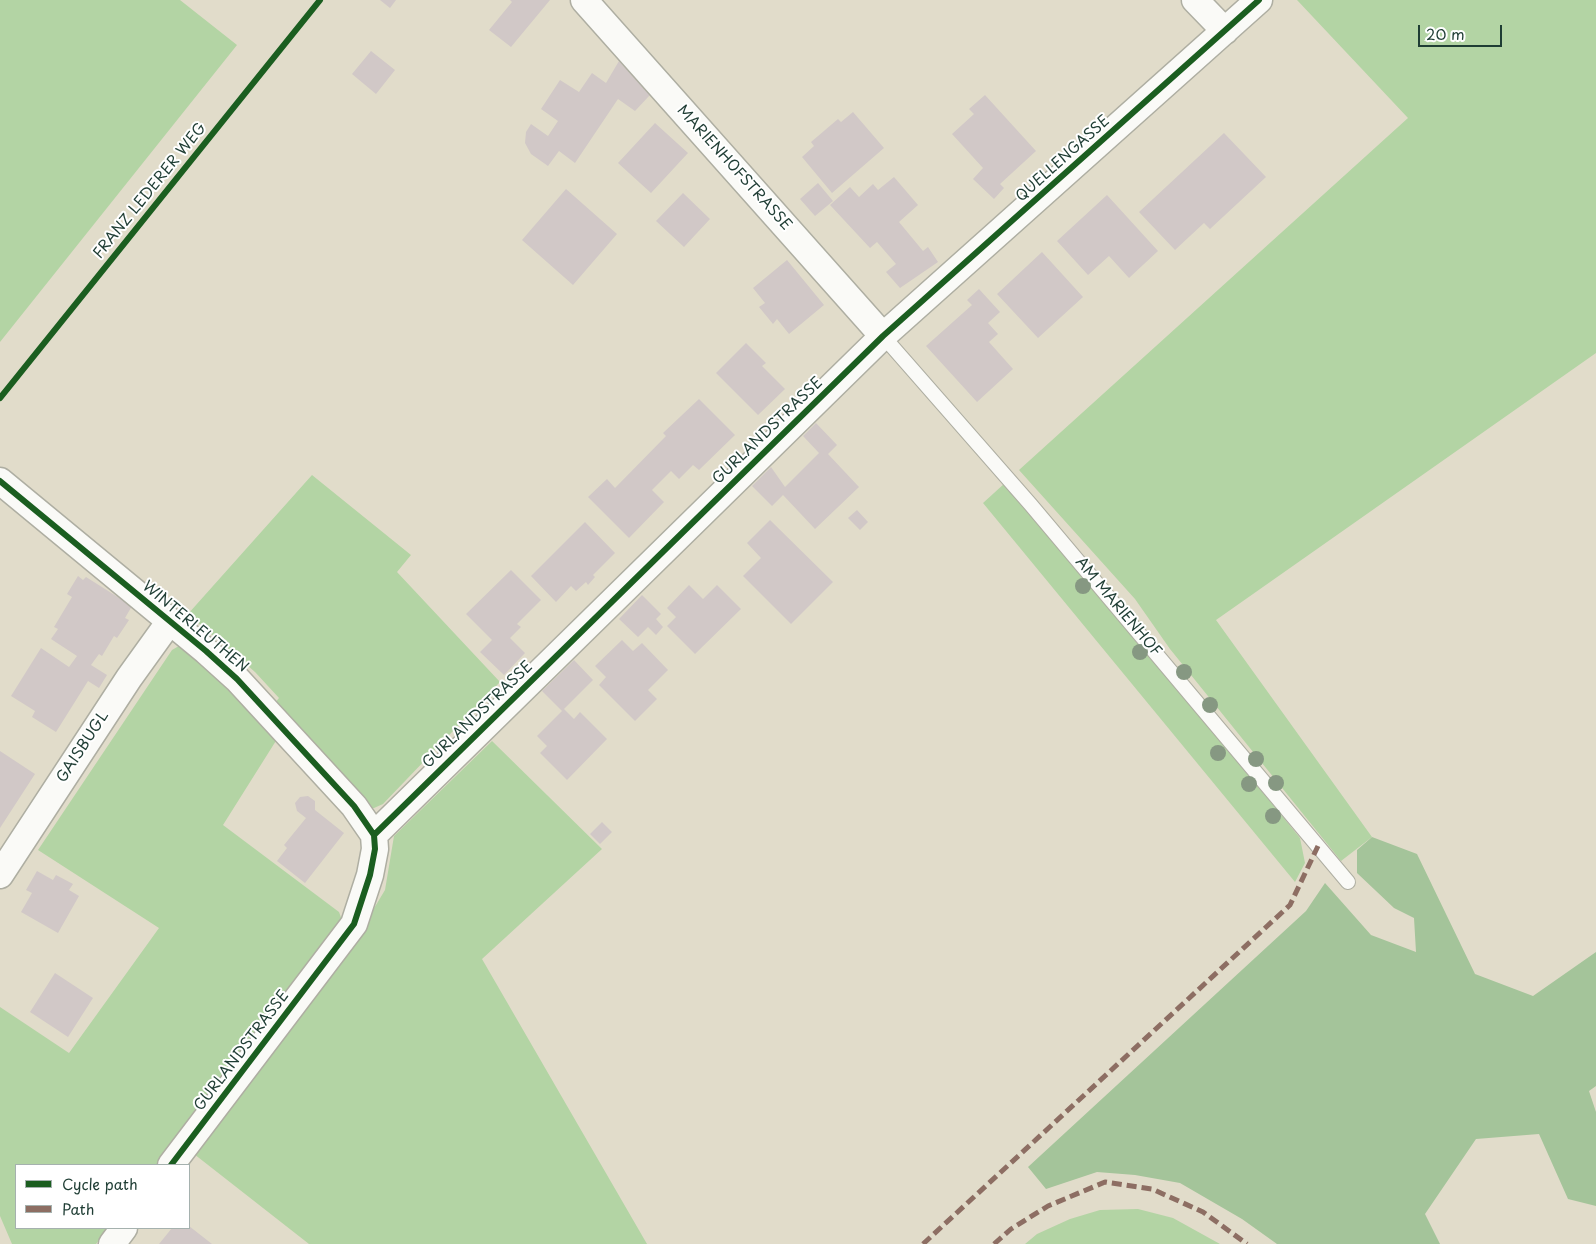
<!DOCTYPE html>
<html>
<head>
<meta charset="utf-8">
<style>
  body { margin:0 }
  #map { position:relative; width:1596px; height:1244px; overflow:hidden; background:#e1dcca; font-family:"Playpen Sans",sans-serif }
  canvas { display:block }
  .legend { position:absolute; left:15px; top:1164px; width:175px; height:65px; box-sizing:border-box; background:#fff; border:1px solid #a5b1ae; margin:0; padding:6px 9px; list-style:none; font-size:15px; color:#1f3d34 }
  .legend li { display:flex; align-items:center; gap:10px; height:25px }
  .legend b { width:25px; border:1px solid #a5b1ae }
  .scale { position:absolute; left:1418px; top:25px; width:84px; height:22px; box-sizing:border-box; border:2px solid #1f3d34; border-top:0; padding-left:6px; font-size:15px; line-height:18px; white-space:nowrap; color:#1f3d34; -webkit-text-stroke:4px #fff; paint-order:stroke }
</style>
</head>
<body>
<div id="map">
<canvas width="1596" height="1244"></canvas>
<ul class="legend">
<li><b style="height:6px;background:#1b5e20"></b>Cycle path</li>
<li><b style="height:6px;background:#8d6e63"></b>Path</li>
</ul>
<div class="scale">20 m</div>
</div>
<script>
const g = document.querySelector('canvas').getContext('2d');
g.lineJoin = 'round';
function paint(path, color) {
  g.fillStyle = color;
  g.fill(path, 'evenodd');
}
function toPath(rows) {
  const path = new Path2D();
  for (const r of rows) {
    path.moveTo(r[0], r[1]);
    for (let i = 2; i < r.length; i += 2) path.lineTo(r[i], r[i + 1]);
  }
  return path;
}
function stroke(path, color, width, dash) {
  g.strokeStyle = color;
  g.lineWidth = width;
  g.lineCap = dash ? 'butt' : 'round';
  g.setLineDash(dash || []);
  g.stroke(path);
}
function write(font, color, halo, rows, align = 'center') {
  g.font = font + ' "Playpen Sans",sans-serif';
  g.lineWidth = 4;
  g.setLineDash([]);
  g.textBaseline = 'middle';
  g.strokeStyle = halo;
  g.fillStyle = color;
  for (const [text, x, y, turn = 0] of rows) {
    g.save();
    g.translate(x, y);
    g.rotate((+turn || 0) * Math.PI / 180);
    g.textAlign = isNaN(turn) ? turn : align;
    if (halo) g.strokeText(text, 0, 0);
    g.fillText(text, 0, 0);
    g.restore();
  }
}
paint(toPath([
  [0,0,180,0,237,45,0,342],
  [1297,0,1596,0,1596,353,1216,620,1372,837,1341,861,1170,649,1135,599,1019,470,1408,118],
  [312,475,411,555,397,572,500,682,383,804,374,808,368,808,274,704,279,698,255,672,188,614],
  [1005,483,1201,716,1300,838,1305,863,1295,882,983,503],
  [184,643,279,736,223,825,339,912,343,923,159,1165,16,1165,16,1228,109,1228,96,1244,12,1244,0,1216,0,1007,69,1053,159,928,38,850,172,650],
  [492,741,602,849,482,959,647,1244,309,1244,194,1154,364,925,385,890,394,836],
  [1138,1209,1173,1218,1220,1244,1025,1244,1037,1234,1070,1219,1100,1210]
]), '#b3d4a4');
paint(toPath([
  [1372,837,1417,854,1475,974,1533,996,1596,952,1596,1086,1589,1091,1596,1112,1596,1206,1568,1199,1539,1134,1476,1139,1425,1214,1440,1244,1277,1244,1242,1219,1180,1183,1135,1175,1097,1172,1046,1189,1028,1167,1306,911,1325,883,1371,935,1416,952,1414,918,1394,908,1357,873,1357,850]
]), '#a4c49a');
paint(toPath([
  [380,0,396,0,390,8],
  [510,0,550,0,511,47,489,30,512,2],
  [371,51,395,70,376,94,352,74],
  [619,61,650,95,635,111,618,99,575,163,559,151,548,166,531,154,525,143,526,132,531,124,548,136,558,121,541,109,560,80,579,92,592,73,606,83],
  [985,95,1036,151,1000,184,1004,188,994,199,973,179,983,168,952,134,974,114,969,109],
  [853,112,884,148,832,193,802,157,814,146,811,142,838,119,841,122],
  [655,123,688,153,651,193,618,163],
  [1224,133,1266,177,1210,229,1204,223,1175,250,1139,212],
  [894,177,918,205,899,222,923,251,928,247,938,262,900,288,886,272,896,264,877,242,870,248,830,205,850,187,859,197,873,184,878,190],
  [818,183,833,201,815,216,800,199],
  [566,189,617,234,573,285,522,240],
  [683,193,710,219,684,247,656,221],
  [1107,195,1158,251,1129,278,1109,256,1088,275,1057,241],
  [1042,252,1083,297,1038,338,997,294],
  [787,260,824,305,789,334,777,319,773,324,759,307,765,303,753,288],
  [979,289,1000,312,988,323,998,334,989,342,1013,369,977,402,926,346,972,305,967,300],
  [746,343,766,363,762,366,785,389,758,415,716,373],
  [699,399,735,435,699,470,693,465,679,479,671,471,652,490,664,502,629,538,588,497,607,479,615,488,666,436,663,433],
  [816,423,837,445,828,454,859,487,815,529,783,495,772,506,752,486,771,467,785,487,819,453,803,436],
  [857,510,868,522,860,530,848,518],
  [770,520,833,582,791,624,743,576,761,558,747,543],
  [585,522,615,553,593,575,595,577,588,585,586,582,576,591,571,586,556,602,531,576],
  [511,570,541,600,517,624,521,627,510,638,525,653,504,675,480,652,492,640,466,614],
  [78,576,83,580,86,577,132,606,125,618,129,620,117,638,114,636,102,656,99,654,91,665,107,675,99,688,88,681,56,732,32,717,35,711,11,696,41,648,69,667,77,656,51,639,58,629,54,627,72,597,67,594],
  [689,585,703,599,717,585,741,609,695,654,667,626,676,617,667,608],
  [642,595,661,614,656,619,663,627,656,635,648,627,638,637,619,619],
  [622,640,633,651,642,643,668,670,648,690,657,699,635,721,599,685,606,677,595,666],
  [574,660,593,680,564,709,574,719,580,712,607,739,567,780,540,753,547,746,537,736,562,711,542,691],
  [0,751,35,774,0,828],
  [308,796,315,801,315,810,344,833,305,883,277,861,287,848,284,845,306,818,297,811,295,803,300,797],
  [602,822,612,832,600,844,590,834],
  [37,871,53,880,56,875,73,884,69,890,79,896,58,933,21,912,32,893,26,890],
  [55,973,93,998,68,1037,30,1012],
  [189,1226,212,1244,159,1244,172,1228,189,1228]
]), '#d1c8c7');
const service = toPath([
  [883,336,1031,505,1348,882]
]);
const minor = toPath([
  [584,0,883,336],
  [1195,0,1225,31],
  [0,481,206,651,237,679,354,806,374,835,375,849,370,875,354,924,171,1165],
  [374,835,883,336,1259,0],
  [0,875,129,678,170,621],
  [112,1244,124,1228]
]);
stroke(service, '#aeaea2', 16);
stroke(minor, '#aeaea2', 29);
stroke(service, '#fafaf7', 14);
stroke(minor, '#fafaf7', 26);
stroke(toPath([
  [923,1244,1290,905,1318,846],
  [994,1244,1011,1229,1048,1206,1105,1182,1152,1189,1203,1212,1247,1244]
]), '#8d6e63', 5, [10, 5]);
stroke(toPath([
  [0,398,320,0],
  [0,481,206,651,237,679,354,806,374,835,375,849,370,875,354,924,171,1165],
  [374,835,883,336,1259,0]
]), '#1b5e20', 6);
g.fillStyle = '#869882';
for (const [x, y] of [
  [1083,586],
  [1140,652],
  [1184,672],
  [1210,705],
  [1218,753],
  [1256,759],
  [1276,783],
  [1249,784],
  [1273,816]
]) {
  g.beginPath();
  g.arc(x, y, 8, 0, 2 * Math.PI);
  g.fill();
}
write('15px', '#1f3d34', '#fff', [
  ["QUELLENGASSE",1063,159,-42],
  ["MARIENHOFSTRASSE",734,168,48],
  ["FRANZ LEDERER WEG",150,191,-51],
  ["GURLANDSTRASSE",768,431,-44],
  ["AM MARIENHOF",1118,607,50],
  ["WINTERLEUTHEN",195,627,40],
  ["GURLANDSTRASSE",478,715,-44],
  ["GAISBUGL",83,747,-57],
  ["GURLANDSTRASSE",242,1051,-53]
]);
</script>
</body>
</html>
